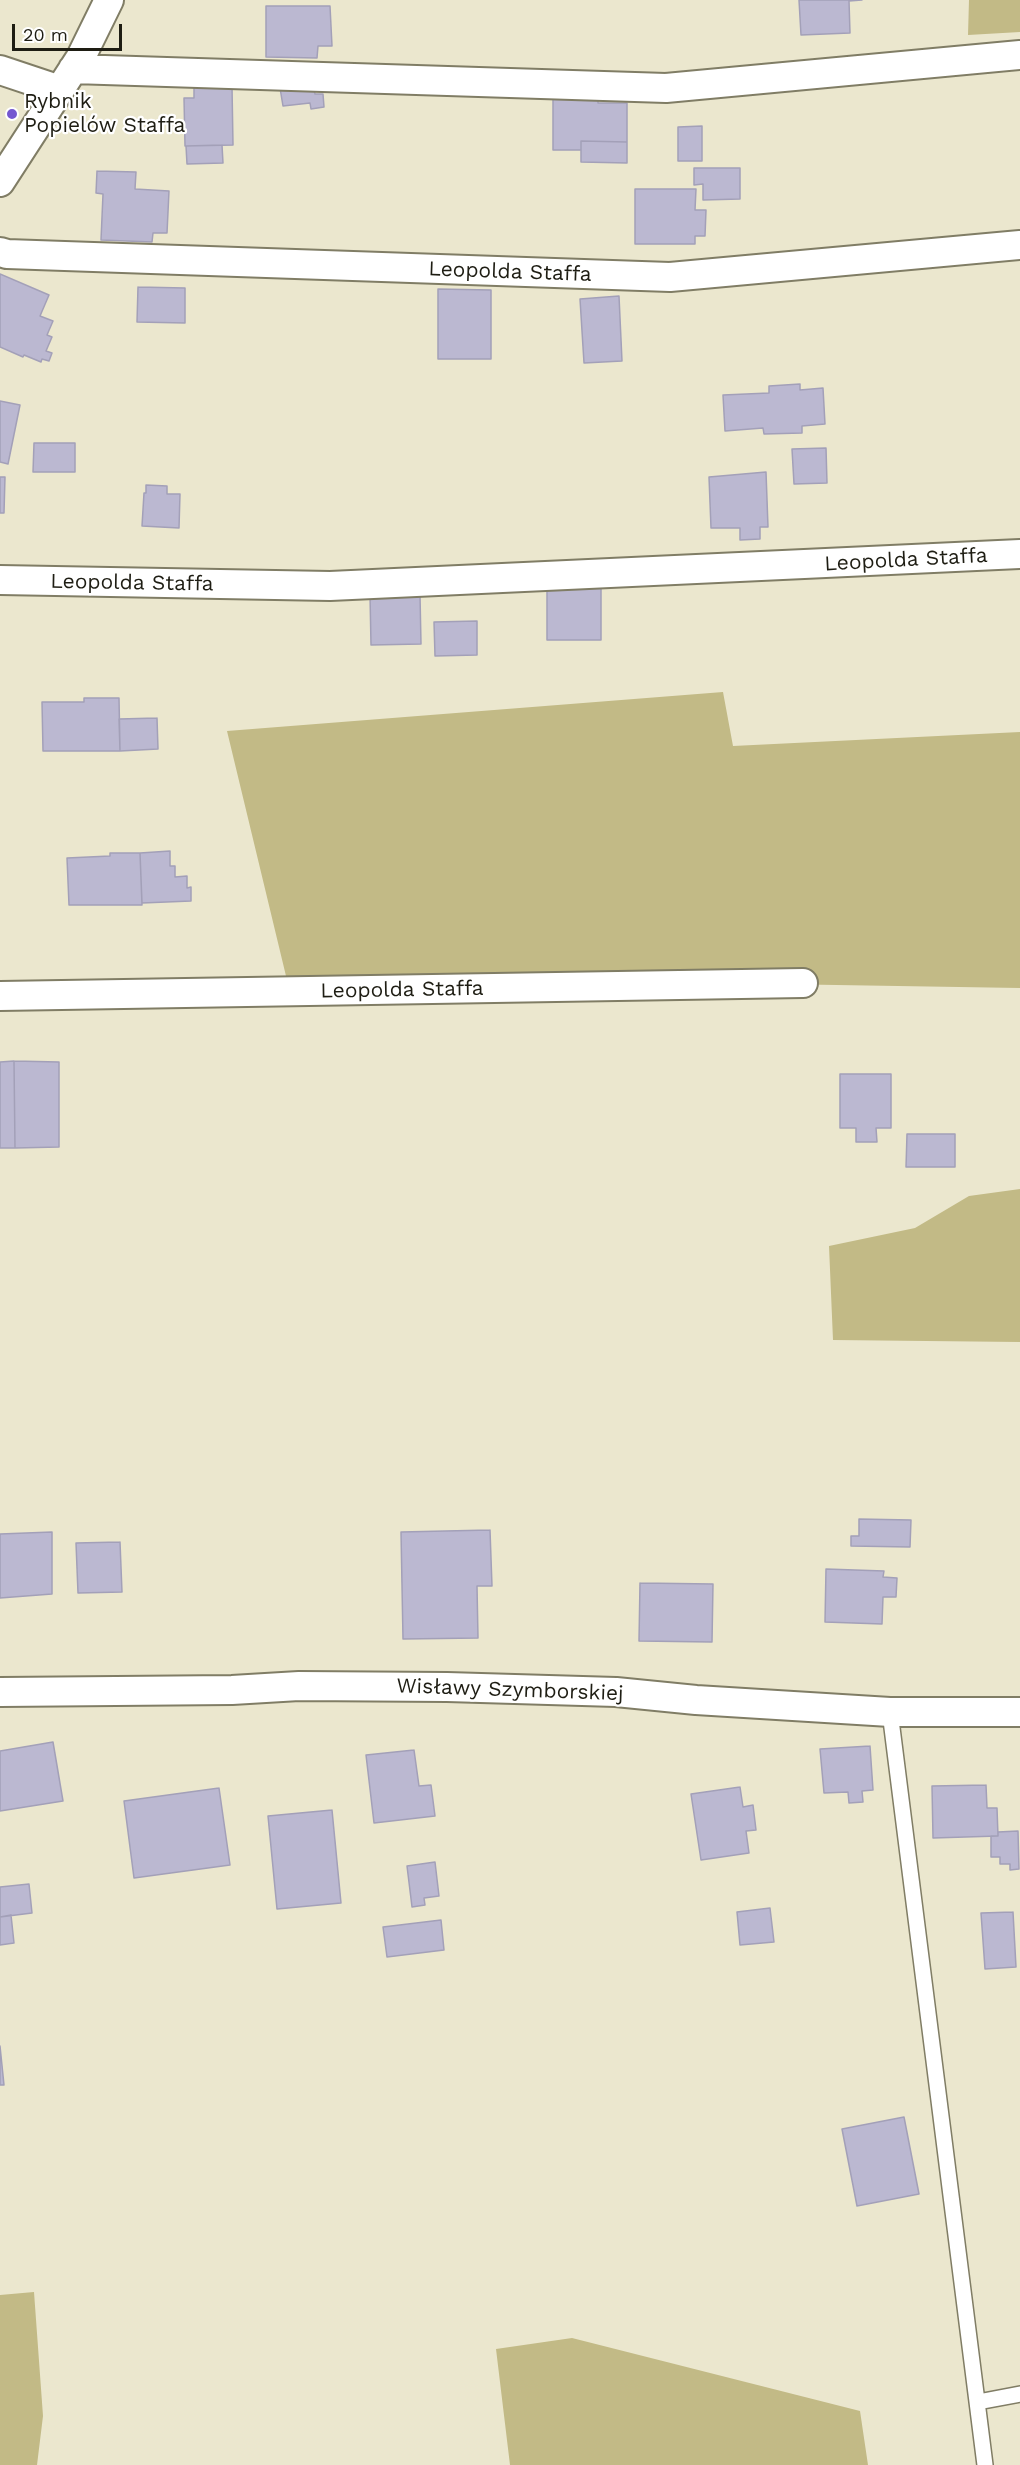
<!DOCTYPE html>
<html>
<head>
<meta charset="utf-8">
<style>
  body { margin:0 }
  #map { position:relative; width:1020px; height:2465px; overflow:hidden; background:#ebe7ce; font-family:"Work Sans",sans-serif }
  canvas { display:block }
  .scale { position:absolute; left:12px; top:24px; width:110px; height:27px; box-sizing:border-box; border:3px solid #1e1d13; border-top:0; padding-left:8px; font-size:18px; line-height:21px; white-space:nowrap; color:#1e1d13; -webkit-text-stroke:4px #fff; paint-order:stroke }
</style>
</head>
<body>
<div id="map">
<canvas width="1020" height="2465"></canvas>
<div class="scale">20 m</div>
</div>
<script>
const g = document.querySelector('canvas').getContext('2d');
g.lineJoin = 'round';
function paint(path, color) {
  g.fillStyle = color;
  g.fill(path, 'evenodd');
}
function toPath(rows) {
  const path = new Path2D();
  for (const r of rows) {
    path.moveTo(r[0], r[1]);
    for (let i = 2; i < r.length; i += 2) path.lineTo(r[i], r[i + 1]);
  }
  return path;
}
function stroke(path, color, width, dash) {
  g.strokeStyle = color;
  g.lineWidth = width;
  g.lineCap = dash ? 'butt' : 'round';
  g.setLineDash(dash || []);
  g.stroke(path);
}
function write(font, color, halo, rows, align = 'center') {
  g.font = font + ' "Work Sans",sans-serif';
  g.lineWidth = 4.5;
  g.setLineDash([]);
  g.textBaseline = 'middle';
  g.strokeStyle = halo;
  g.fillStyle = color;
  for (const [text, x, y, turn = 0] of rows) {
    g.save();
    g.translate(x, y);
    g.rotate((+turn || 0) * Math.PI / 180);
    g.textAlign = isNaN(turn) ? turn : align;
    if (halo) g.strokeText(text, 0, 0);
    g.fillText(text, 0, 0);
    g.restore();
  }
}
paint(toPath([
  [969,0,1020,0,1020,32,968,35],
  [723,692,733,746,1020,732,1020,988,286,976,227,731],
  [1020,1189,1020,1342,833,1340,829,1246,915,1228,969,1196],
  [34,2292,43,2416,37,2465,0,2465,0,2295],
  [572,2338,860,2411,868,2465,510,2465,496,2349]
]), '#c2ba86');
const building = toPath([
  [799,0,862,0,849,1,850,33,801,35,799,0],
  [266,6,330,6,332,46,318,46,317,58,266,57,266,6],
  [313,84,315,94,323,94,324,107,311,109,310,103,283,106,280,88,313,84],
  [232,86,233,145,185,146,184,98,194,98,194,87,232,86],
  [598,95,598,103,627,103,627,142,581,141,581,150,553,150,553,96,598,95],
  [702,126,702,161,678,161,678,127,702,126],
  [581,141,627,142,627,163,581,162,581,141],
  [222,145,223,163,187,164,186,146,222,145],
  [694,168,740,168,740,199,703,200,703,184,694,185,694,168],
  [97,171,136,172,135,189,169,191,167,233,153,233,152,242,101,240,103,194,96,193,97,171],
  [635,189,696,189,695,210,706,210,705,236,695,236,695,244,635,244,635,189],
  [0,274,49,295,40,316,53,321,47,335,52,337,46,351,52,353,49,361,42,359,41,362,24,355,23,357,0,347,0,274],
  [138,287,185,288,185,323,137,322,138,287],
  [438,289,491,290,491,359,438,359,438,289],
  [619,296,622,361,584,363,580,299,619,296],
  [800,384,800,390,823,388,825,424,802,426,802,433,764,434,763,428,725,431,723,395,769,393,769,386,800,384],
  [0,401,20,405,8,464,0,462,0,401],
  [34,443,75,443,75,472,33,472,34,443],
  [826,448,827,483,794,484,792,449,826,448],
  [766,472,768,527,760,527,760,539,740,540,740,528,711,528,709,477,766,472],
  [0,477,5,477,4,513,0,513,0,477],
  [146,485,167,486,167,494,180,494,179,528,142,526,144,493,146,493,146,485],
  [601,575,601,640,547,640,547,587,601,575],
  [370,595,420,595,421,644,371,645,370,595],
  [477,621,477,655,435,656,434,622,477,621],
  [84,698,119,698,120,751,43,751,42,702,84,702,84,698],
  [157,718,158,749,120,751,119,719,157,718],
  [170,851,170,866,175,866,175,877,187,876,187,888,191,887,191,901,142,903,140,853,170,851],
  [110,853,140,853,142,905,69,905,67,858,110,856,110,853],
  [14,1061,15,1148,0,1148,0,1062,14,1061],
  [14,1061,59,1062,59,1147,15,1148,14,1061],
  [840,1074,891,1074,891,1128,876,1128,877,1142,856,1142,856,1128,840,1128,840,1074],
  [907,1134,955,1134,955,1167,906,1167,907,1134],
  [859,1519,911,1520,910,1547,851,1546,851,1536,859,1536,859,1519],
  [490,1530,492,1586,477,1586,478,1638,403,1639,401,1532,490,1530],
  [52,1532,52,1594,0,1598,0,1534,52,1532],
  [120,1542,122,1592,78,1593,76,1543,120,1542],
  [826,1569,884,1571,883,1577,897,1578,896,1597,883,1597,882,1624,825,1622,826,1569],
  [640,1583,713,1584,712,1642,639,1641,640,1583],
  [53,1742,63,1801,0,1811,0,1751,53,1742],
  [870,1746,873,1790,862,1791,863,1802,849,1803,848,1792,824,1793,820,1749,870,1746],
  [414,1750,419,1786,431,1785,435,1816,374,1823,366,1755,414,1750],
  [986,1785,987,1808,997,1808,998,1836,933,1838,932,1786,986,1785],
  [740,1787,743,1807,753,1805,756,1830,746,1831,749,1853,701,1860,691,1794,740,1787],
  [219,1788,230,1865,134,1878,124,1801,219,1788],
  [332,1810,341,1903,277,1909,268,1816,332,1810],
  [1018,1831,1019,1869,1010,1870,1010,1864,1000,1864,1000,1857,991,1857,991,1836,998,1836,998,1832,1018,1831],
  [435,1862,439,1896,424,1898,425,1905,412,1907,407,1866,435,1862],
  [29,1884,32,1913,0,1917,0,1887,29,1884],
  [770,1908,774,1942,740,1945,737,1912,770,1908],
  [1013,1912,1016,1967,985,1969,981,1913,1013,1912],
  [11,1915,14,1943,0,1945,0,1917,11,1915],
  [441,1920,444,1950,387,1957,383,1927,441,1920],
  [0,2046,4,2085,0,2085,0,2046],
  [904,2117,919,2194,857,2206,842,2129,904,2117]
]);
paint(building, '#bbb8d1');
stroke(building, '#a3a0b8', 1.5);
const service = toPath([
  [890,1712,985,2465],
  [978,2402,1020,2394]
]);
const minor = toPath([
  [73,69,666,88,1020,55],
  [0,70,60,90],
  [0,182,81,57,109,0],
  [0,252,7,254,670,277,1020,245],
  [0,580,330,586,1020,554],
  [0,996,803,983],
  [0,1692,232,1690,299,1686,447,1687,616,1692,696,1700,890,1712,1020,1712]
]);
stroke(service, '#807d65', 18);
stroke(minor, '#807d65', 32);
stroke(service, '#fff', 15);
stroke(minor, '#fff', 28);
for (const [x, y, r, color] of [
  [12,114,6,"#7457d0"]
]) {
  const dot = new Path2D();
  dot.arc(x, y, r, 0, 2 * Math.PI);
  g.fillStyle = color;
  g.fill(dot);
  stroke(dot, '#fff', 2);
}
write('21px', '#1e1d13', '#fff', [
  ["Rybnik",24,102],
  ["Popielów Staffa",24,126]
], 'left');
write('21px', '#1e1d13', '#fff', [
  ["Leopolda Staffa",510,272,2],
  ["Leopolda Staffa",906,560,-3],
  ["Leopolda Staffa",132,583,1],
  ["Leopolda Staffa",402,990,-1],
  ["Wisławy Szymborskiej",510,1690,2]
]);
</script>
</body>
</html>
